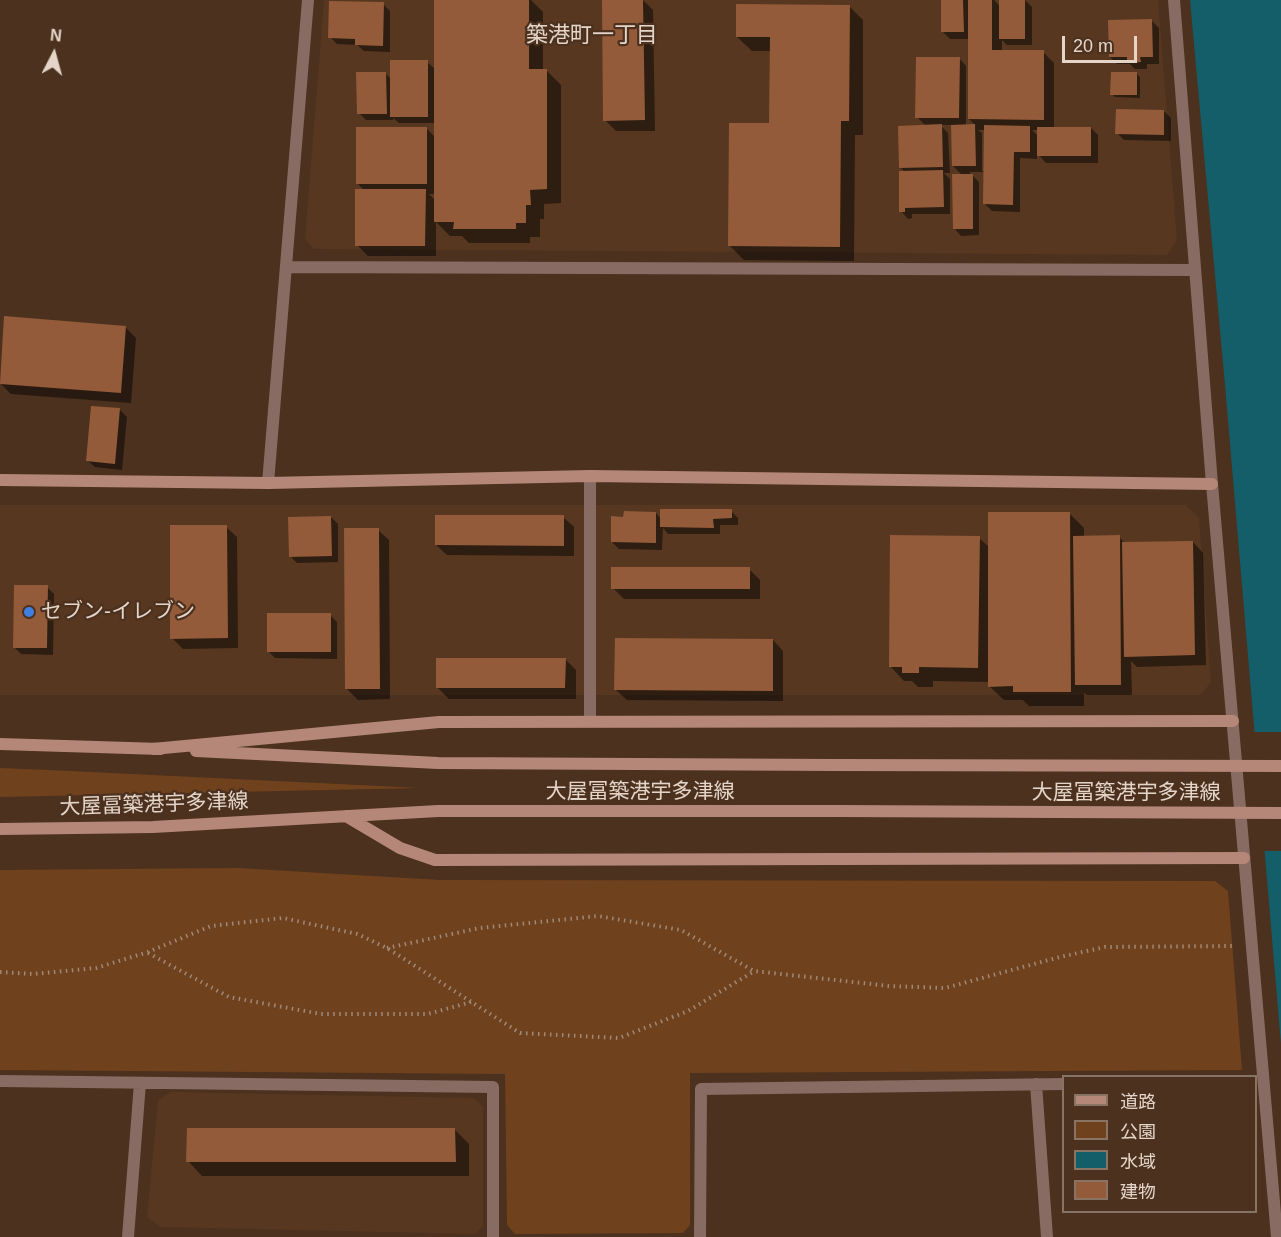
<!DOCTYPE html>
<html>
<head>
<meta charset="utf-8">
<style>
  body { margin:0 }
  #map { position:relative; width:1281px; height:1237px; overflow:hidden; background:#4b311e; font-family:Arial,"Noto Sans JP",sans-serif }
  canvas { display:block }
  .legend { position:absolute; left:1062px; top:1075px; width:195px; height:138px; box-sizing:border-box; background:#4b311e; border:2px solid #897362; margin:0; padding:8px 10px; list-style:none; font-size:18px; color:#e5d5c9 }
  .legend li { display:flex; align-items:center; gap:12px; height:30px }
  .legend b { width:30px; border:2px solid #897362 }
  .north { position:absolute; left:24px; top:24px; width:60px; height:60px; -webkit-text-stroke:4px #4b311e; paint-order:stroke; rotate:6deg; font-size:16px; font-weight:700; line-height:24px; text-align:center; color:#e5d5c9 }
  .north::after { content:''; display:block; margin:auto; width:21px; height:27px; background:#e5d5c9; clip-path:polygon(50% 0,100% 100%,50% 72%,0 100%) }
  .scale { position:absolute; left:1062px; top:36px; width:75px; height:27px; box-sizing:border-box; border:3px solid #e5d5c9; border-top:0; padding-left:8px; font-size:18px; line-height:21px; white-space:nowrap; color:#e5d5c9; -webkit-text-stroke:4px #4b311e; paint-order:stroke }
</style>
</head>
<body>
<div id="map">
<canvas width="1281" height="1237"></canvas>
<ul class="legend">
<li><b style="height:8px;background:#b58779"></b>道路</li>
<li><b style="height:16px;background:#70411d"></b>公園</li>
<li><b style="height:16px;background:#145e6a"></b>水域</li>
<li><b style="height:16px;background:#935b39"></b>建物</li>
</ul>
<div class="north">N</div>
<div class="scale">20 m</div>
</div>
<script>
const g = document.querySelector('canvas').getContext('2d');
g.lineJoin = 'round';
function paint(path, color) {
  g.fillStyle = color;
  g.fill(path, 'evenodd');
}
function toPath(rows) {
  const path = new Path2D();
  for (const r of rows) {
    path.moveTo(r[0], r[1]);
    for (let i = 2; i < r.length; i += 2) path.lineTo(r[i], r[i + 1]);
  }
  return path;
}
function stroke(path, color, width, dash) {
  g.strokeStyle = color;
  g.lineWidth = width;
  g.lineCap = dash ? 'butt' : 'round';
  g.setLineDash(dash || []);
  g.stroke(path);
}
function write(font, color, halo, rows, align = 'center') {
  g.font = font + ' Arial,"Noto Sans JP",sans-serif';
  g.lineWidth = 4.5;
  g.setLineDash([]);
  g.textBaseline = 'middle';
  g.strokeStyle = halo;
  g.fillStyle = color;
  for (const [text, x, y, turn = 0] of rows) {
    g.save();
    g.translate(x, y);
    g.rotate((+turn || 0) * Math.PI / 180);
    g.textAlign = isNaN(turn) ? turn : align;
    if (halo) g.strokeText(text, 0, 0);
    g.fillText(text, 0, 0);
    g.restore();
  }
}
paint(toPath([
  [324,0,1158,0,1177,240,1167,255,314,249,305,239],
  [0,505,1186,505,1199,518,1211,683,1200,695,0,695],
  [171,1092,474,1098,483,1107,483,1227,475,1234,160,1227,147,1217,158,1100]
]), '#573720');
paint(toPath([
  [0,768,49,770,421,788,0,797],
  [238,868,440,880,1215,881,1228,891,1242,1070,690,1073,690,1225,683,1233,515,1234,507,1225,505,1074,0,1070,0,870]
]), '#70411d');
paint(toPath([
  [1190,0,1281,0,1281,1044,1225,385]
]), '#145e6a');
paint(toPath([
  [1251,732,1281,732,1281,851,1261,851]
]), '#4b311e');
paint(toPath([
  [435,0,531,0,543,12,543,71,547,71,561,85,561,203,544,204,544,219,540,219,540,237,530,237,530,243,469,243,462,236,450,236,436,222,436,256,368,256,357,245,365,191,358,184,426,128,436,138,436,123,399,123,393,118,393,120,366,120,359,113,385,73,392,80,427,62,436,70],
  [429,194,436,194,436,201],
  [603,0,643,0,653,10,655,131,616,131,605,120],
  [943,0,967,0,970,2,970,0,994,0,1000,6,1025,0,1032,7,1032,45,1007,45,1002,40,1002,51,1043,52,1054,63,1054,128,1091,128,1098,135,1098,163,1046,163,1037,153,1037,159,1020,158,1020,212,992,211,985,204,985,172,969,172,979,182,979,235,961,236,954,228,963,176,953,166,952,125,940,125,948,133,950,173,944,173,950,179,950,214,912,214,912,218,908,219,901,211,906,173,900,167,926,126,917,117,959,58,966,66,966,126,976,126,969,119,970,39,950,39,943,32],
  [978,130,985,130,985,171,982,171,982,133],
  [1032,130,1039,130,1039,137],
  [383,4,390,11,390,52,364,51,357,45,337,44,330,37],
  [849,6,863,20,863,135,855,135,854,261,744,260,730,246,771,124,771,51,752,51,737,37],
  [1152,21,1159,28,1159,64,1147,64,1147,69,1135,69,1130,64,1117,64,1110,57],
  [1137,74,1140,77,1140,98,1115,97,1112,94],
  [1164,111,1171,118,1171,141,1124,140,1117,133],
  [125,327,136,338,131,403,11,394,0,383],
  [120,410,127,417,122,470,95,467,87,460],
  [731,511,738,518,738,525,720,525,720,534,668,534,663,528,662,550,619,549,612,542,625,518,656,513,661,519],
  [1070,514,1084,528,1084,537,1119,537,1125,543,1193,542,1203,553,1206,665,1137,667,1131,661,1132,695,1087,695,1084,693,1084,706,1029,706,1023,700,1004,700,989,686,989,682,933,681,933,687,918,687,912,681,904,681,890,666,979,538,990,548],
  [331,517,338,524,338,562,297,563,290,556],
  [563,517,574,527,574,556,447,555,436,545],
  [226,527,237,537,238,648,183,649,172,638],
  [378,530,389,540,390,699,358,700,347,689],
  [749,569,760,580,760,599,624,599,613,588],
  [47,587,54,594,53,655,21,654,14,647],
  [330,615,337,622,337,659,275,658,268,651],
  [773,640,783,651,783,701,627,700,616,690],
  [565,659,576,670,576,699,449,699,438,688],
  [455,1130,469,1144,469,1176,202,1176,188,1161]
]), '#0007');
paint(toPath([
  [434,0,529,0,529,69,547,69,547,189,530,190,531,205,526,205,526,223,516,223,516,229,453,229,454,222,434,222],
  [602,0,643,0,645,120,603,121],
  [941,0,963,0,964,32,941,32],
  [968,0,992,0,992,50,1044,50,1044,120,968,119],
  [999,0,1025,0,1025,39,999,39],
  [329,1,384,2,383,46,355,45,355,39,328,38],
  [736,4,850,5,849,121,841,121,840,247,728,246,729,123,769,123,770,37,736,37],
  [1152,19,1153,57,1140,57,1141,62,1127,63,1127,57,1109,57,1108,20],
  [916,57,960,57,959,118,915,118],
  [390,60,428,60,428,117,390,117],
  [356,72,386,72,387,114,357,114],
  [1111,72,1137,72,1137,95,1110,95],
  [1116,109,1164,110,1164,135,1115,134],
  [942,124,943,167,899,168,898,126],
  [975,124,976,166,952,166,951,125],
  [984,125,1030,126,1030,152,1014,152,1013,205,983,204],
  [356,127,427,127,427,184,356,184],
  [1037,127,1091,127,1091,156,1037,156],
  [943,170,944,207,905,208,905,212,899,212,899,171],
  [952,174,973,174,973,229,953,229],
  [355,189,426,189,425,246,355,246],
  [4,316,126,326,121,393,0,384],
  [91,406,120,408,115,464,86,461],
  [660,509,732,509,732,518,713,519,714,528,660,527],
  [624,511,656,512,656,543,611,542,611,516,623,517],
  [988,512,1070,512,1071,692,1013,692,1013,686,988,687],
  [435,515,564,515,564,546,435,545],
  [331,516,332,556,289,557,288,517],
  [170,525,227,525,228,638,170,639],
  [344,528,379,528,380,689,345,689],
  [890,535,980,536,978,668,919,667,919,673,902,673,902,667,889,667],
  [1120,535,1121,685,1075,685,1073,536],
  [1193,541,1195,655,1124,657,1122,542],
  [611,567,750,567,750,589,611,589],
  [14,585,48,585,47,648,13,648],
  [267,613,331,613,331,652,267,652],
  [615,638,773,639,773,691,614,690],
  [436,658,566,658,565,688,436,688],
  [187,1128,455,1128,456,1162,186,1162]
]), '#935b39');
stroke(toPath([
  [387,948,480,928,598,916,681,930,754,971,889,986,945,988,1060,957,1105,947,1235,946],
  [148,953,229,997,321,1014,428,1014,471,1002],
  [0,972,33,974,96,968,148,952,211,926,283,918,357,934,387,948,520,1033,619,1038,688,1011,753,972]
]), '#9e897a', 4, [1.5, 4.5]);
stroke(toPath([
  [1174,0,1212,484,1277,1237],
  [286,267,1195,270],
  [590,476,590,721],
  [268,483,308,0],
  [0,1081,493,1087,493,1237],
  [1036,1084,1047,1237],
  [128,1237,140,1083],
  [700,1237,701,1089,1064,1084]
]), '#886b62', 12);
stroke(toPath([
  [0,480,268,483,590,476,1212,484],
  [0,744,161,749],
  [153,749,439,722,1233,721],
  [196,751,438,763,837,765],
  [346,816,400,848,435,860,1244,858],
  [0,829,153,827,438,811,837,811]
]), '#b58779', 12);
stroke(toPath([
  [837,765,1281,766],
  [837,811,1281,813]
]), '#b58779', 12);
for (const [x, y, r, color] of [
  [29,612,6,"#3f7fe0"]
]) {
  const dot = new Path2D();
  dot.arc(x, y, r, 0, 2 * Math.PI);
  g.fillStyle = color;
  g.fill(dot);
  stroke(dot, '#4b311e', 2);
}
write('21px', '#e5d5c9', '#4b311e', [
  ["セブン-イレブン",41,612]
], 'left');
write('21px', '#e5d5c9', '#4b311e', [
  ["大屋冨築港宇多津線",640,792],
  ["大屋冨築港宇多津線",1126,793],
  ["大屋冨築港宇多津線",154,805,-2]
]);
write('22px', '#e5d5c9', '#4b311e', [
  ["築港町一丁目",592,36]
]);
</script>
</body>
</html>
